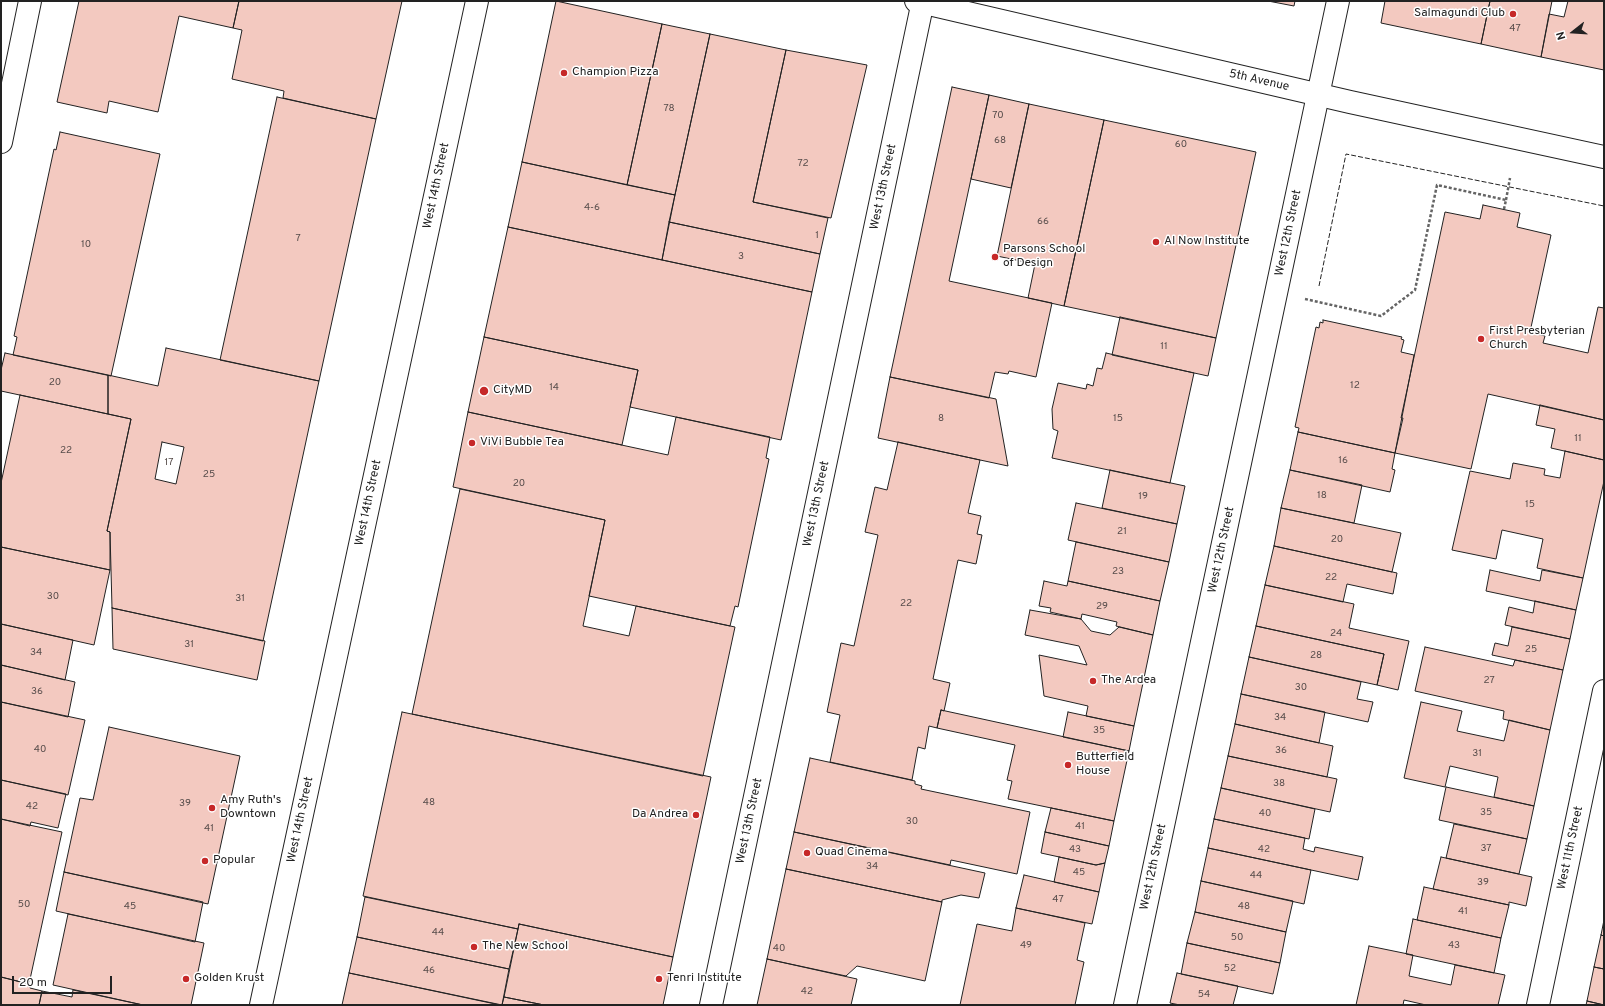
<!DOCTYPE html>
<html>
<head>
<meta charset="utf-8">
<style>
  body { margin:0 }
  #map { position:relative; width:1605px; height:1006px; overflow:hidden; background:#fff; font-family:Overpass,sans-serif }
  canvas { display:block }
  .frame { position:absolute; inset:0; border:2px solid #222; pointer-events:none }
  .north { position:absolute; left:1553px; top:12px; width:40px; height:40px; -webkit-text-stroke:3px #fff; paint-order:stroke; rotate:253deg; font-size:11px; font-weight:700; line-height:16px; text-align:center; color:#222 }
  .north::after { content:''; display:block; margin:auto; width:14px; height:18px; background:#222; clip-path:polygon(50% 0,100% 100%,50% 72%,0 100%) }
  .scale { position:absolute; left:12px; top:976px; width:100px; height:18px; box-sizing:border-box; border:2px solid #222; border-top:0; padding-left:5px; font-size:12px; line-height:14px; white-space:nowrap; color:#222; -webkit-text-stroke:3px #fff; paint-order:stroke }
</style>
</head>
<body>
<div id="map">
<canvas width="1605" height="1006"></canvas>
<div class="frame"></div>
<div class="north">N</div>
<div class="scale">20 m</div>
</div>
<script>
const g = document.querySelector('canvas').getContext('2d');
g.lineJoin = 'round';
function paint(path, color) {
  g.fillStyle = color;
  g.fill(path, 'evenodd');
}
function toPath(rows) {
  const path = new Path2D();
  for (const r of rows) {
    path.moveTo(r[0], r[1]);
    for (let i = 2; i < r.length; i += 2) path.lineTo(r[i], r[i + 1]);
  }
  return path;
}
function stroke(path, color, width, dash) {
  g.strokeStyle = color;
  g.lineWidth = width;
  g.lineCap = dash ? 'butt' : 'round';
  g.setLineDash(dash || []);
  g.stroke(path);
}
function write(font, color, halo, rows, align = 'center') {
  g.font = font + ' Overpass,sans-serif';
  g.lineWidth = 3;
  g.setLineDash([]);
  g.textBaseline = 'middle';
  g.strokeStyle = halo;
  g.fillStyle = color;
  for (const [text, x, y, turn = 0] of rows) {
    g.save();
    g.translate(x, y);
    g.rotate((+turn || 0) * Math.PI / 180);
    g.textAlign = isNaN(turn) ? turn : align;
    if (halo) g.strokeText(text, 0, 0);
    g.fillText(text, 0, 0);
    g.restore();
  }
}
const building = toPath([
  [79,1,239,1,233,28,179,16,158,112,109,101,107,113,57,102,79,1],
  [239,1,402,1,376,119,283,98,284,91,232,79,242,30,233,28,239,1],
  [556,1,662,24,627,185,522,162,556,1],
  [1268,1,1295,1,1294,6,1268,1],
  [1385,1,1490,1,1481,44,1381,23,1385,1],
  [1490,1,1552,1,1541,57,1481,44,1490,1],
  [1568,1,1604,1,1604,70,1541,57,1549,14,1564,17,1568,1],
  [662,24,710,34,675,195,627,185,662,24],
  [710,34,786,50,753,202,828,218,820,254,669,222,710,34],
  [786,50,867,65,831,218,753,202,786,50],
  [952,87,989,95,949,281,1052,303,1036,377,1009,371,1008,374,995,372,989,398,890,377,952,87],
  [989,95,1029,104,1011,188,971,179,989,95],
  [277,97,376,119,319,381,220,360,277,97],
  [1029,104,1104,120,1064,306,1028,298,1035,264,997,256,1029,104],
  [1104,120,1256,152,1216,338,1064,306,1104,120],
  [60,132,160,154,111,376,13,355,17,337,14,336,54,149,56,150,60,132],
  [522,162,675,195,662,260,508,227,522,162],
  [1483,205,1520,213,1517,227,1551,235,1530,332,1545,336,1543,343,1588,353,1598,307,1604,308,1604,420,1488,394,1471,469,1395,453,1403,418,1401,418,1445,212,1480,219,1483,205],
  [669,222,820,254,812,292,662,260,669,222],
  [508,227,812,292,781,440,630,407,638,370,484,337,508,227],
  [1120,317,1216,338,1208,376,1112,355,1120,317],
  [1323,320,1402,337,1401,339,1404,340,1401,352,1414,355,1395,453,1298,432,1299,428,1295,427,1316,327,1319,328,1320,322,1323,323,1323,320],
  [484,337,638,370,622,445,468,412,484,337],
  [166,348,319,381,263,641,112,608,110,532,107,531,131,419,108,414,108,375,158,386,166,348],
  [5,353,108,375,108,414,1,391,1,370,5,353],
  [1106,353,1194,373,1170,483,1052,458,1058,431,1053,429,1052,409,1058,383,1086,389,1087,384,1093,386,1097,368,1102,369,1106,353],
  [890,377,996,399,1008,466,878,438,890,377],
  [20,395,131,419,107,531,110,532,110,570,1,547,1,483,20,395],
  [1540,405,1604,420,1604,460,1551,448,1555,429,1536,425,1540,405],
  [468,412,668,455,676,417,770,437,766,458,769,459,738,607,735,606,730,626,589,596,605,520,453,487,468,412],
  [1298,432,1395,453,1392,469,1395,470,1390,492,1290,470,1298,432],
  [162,442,184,447,176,484,155,479,162,442],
  [898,442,980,460,968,513,981,516,977,534,982,535,976,564,958,560,933,679,950,683,944,711,941,710,937,728,929,726,925,749,918,747,912,780,830,762,840,715,827,712,841,643,854,646,878,535,865,532,875,487,887,490,898,442],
  [1565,451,1604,460,1604,481,1583,578,1537,568,1543,539,1502,530,1496,559,1452,550,1470,471,1510,479,1513,463,1545,469,1544,475,1560,478,1565,451],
  [1110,470,1185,486,1177,524,1102,508,1110,470],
  [1290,470,1362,485,1354,523,1281,508,1290,470],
  [460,489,605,520,583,626,629,636,636,606,735,627,703,776,412,714,460,489],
  [1076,503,1177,524,1169,562,1068,540,1076,503],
  [1281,508,1401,533,1392,572,1274,546,1281,508],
  [1076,542,1169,562,1160,601,1068,581,1076,542],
  [1274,546,1397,573,1393,594,1347,584,1343,602,1265,585,1274,546],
  [1,547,110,570,94,645,1,624,1,547],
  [1490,570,1540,581,1542,570,1583,578,1576,610,1486,591,1490,570],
  [1044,581,1067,586,1068,581,1160,601,1153,635,1116,626,1117,622,1082,614,1081,619,1050,612,1051,608,1039,606,1044,581],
  [1265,585,1354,604,1349,628,1409,641,1398,690,1377,685,1384,654,1256,626,1265,585],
  [1535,601,1576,610,1570,639,1505,625,1509,607,1533,613,1535,601],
  [112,608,265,641,257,680,113,649,112,608],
  [1030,610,1081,619,1091,631,1110,635,1119,627,1153,635,1134,726,1086,716,1088,706,1044,696,1039,655,1087,665,1079,646,1025,635,1030,610],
  [1,624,73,640,65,680,1,665,1,624],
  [1256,626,1384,654,1377,685,1249,657,1256,626],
  [1512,627,1570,639,1563,670,1492,655,1495,643,1508,646,1512,627],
  [1425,647,1513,666,1515,660,1563,670,1550,730,1503,719,1504,711,1415,691,1425,647],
  [1249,657,1361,682,1357,699,1373,702,1368,722,1241,694,1249,657],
  [1,665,75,682,68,717,1,702,1,665],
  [1241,694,1325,712,1319,743,1235,724,1241,694],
  [1,702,85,720,68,795,1,780,1,702],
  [1421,702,1462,711,1457,731,1504,741,1509,720,1550,730,1534,806,1494,797,1498,777,1450,766,1445,787,1404,778,1421,702],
  [941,710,1129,751,1114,821,1008,799,1012,781,1007,780,1015,745,937,728,941,710],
  [402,712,711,777,673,957,519,924,518,929,363,896,402,712],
  [1068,712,1134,726,1129,751,1063,737,1068,712],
  [1235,724,1333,746,1327,777,1228,756,1235,724],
  [109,727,240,756,208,904,64,872,80,798,93,800,109,727],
  [1228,756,1337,779,1330,812,1221,788,1228,756],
  [810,758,915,781,915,784,922,786,921,789,1030,812,1017,874,951,860,950,865,794,832,810,758],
  [1,780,66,794,58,828,31,822,30,826,1,819,1,780],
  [1446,787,1534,806,1527,839,1439,820,1446,787],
  [1221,788,1315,809,1309,839,1214,819,1221,788],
  [1051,808,1114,821,1109,846,1045,832,1051,808],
  [1,819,62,832,29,984,1,977,1,819],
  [1214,819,1305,838,1303,849,1314,852,1315,847,1363,857,1358,880,1208,848,1214,819],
  [1454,824,1527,839,1519,874,1446,858,1454,824],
  [794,832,985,873,979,898,961,895,942,900,942,902,786,869,794,832],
  [1045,832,1109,846,1105,863,1096,865,1041,853,1045,832],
  [1208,848,1311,870,1304,904,1201,881,1208,848],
  [1059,857,1096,865,1105,863,1099,892,1054,882,1059,857],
  [1441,857,1532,877,1526,906,1509,902,1509,905,1433,889,1441,857],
  [786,869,942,902,925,981,857,966,846,976,767,959,786,869],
  [64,872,203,902,195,942,56,911,64,872],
  [1024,875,1099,892,1092,924,1016,908,1024,875],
  [1201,881,1293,901,1286,932,1195,912,1201,881],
  [1424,887,1509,905,1501,938,1417,920,1424,887],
  [365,897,518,929,509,969,357,937,365,897],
  [1016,908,1085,923,1077,960,1084,962,1075,1005,960,1005,977,924,1012,931,1016,908],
  [1195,912,1286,932,1280,963,1187,943,1195,912],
  [68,914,204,943,191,1005,143,1005,53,985,68,914],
  [1413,919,1501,938,1494,973,1406,954,1413,919],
  [1604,920,1604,936,1601,935,1604,920],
  [519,924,673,957,663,1005,544,1005,504,997,519,924],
  [1601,935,1604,936,1604,969,1594,967,1601,935],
  [357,937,509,969,502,1005,349,973,357,937],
  [1187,943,1280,963,1273,994,1181,974,1187,943],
  [1369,946,1413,955,1409,976,1451,985,1455,965,1505,975,1498,1005,1426,1005,1404,1000,1403,1005,1356,1005,1369,946],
  [767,959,857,979,851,1005,757,1005,767,959],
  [1594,967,1604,969,1604,1005,1587,1001,1594,967],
  [349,973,500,1005,342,1005,349,973],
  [1177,973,1238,986,1233,1005,1180,1005,1170,1003,1177,973],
  [1,977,29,984,30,988,42,991,39,1005,1,1005,1,977],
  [73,990,143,1005,39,1005,42,991,72,997,73,990],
  [504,997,544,1005,502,1005,504,997],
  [1587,1001,1604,1005,1586,1005,1587,1001]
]);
paint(building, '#f3c9c0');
stroke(building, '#222', 1);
const minor = toPath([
  [1,142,30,1],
  [261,1005,477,1],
  [711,1005,923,1],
  [1125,1005,1338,1],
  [1538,1005,1604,691]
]);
const major = toPath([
  [916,1,1350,102,1604,157]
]);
stroke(minor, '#222', 24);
stroke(major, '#222', 24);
stroke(toPath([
  [1506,200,1510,178],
  [1305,299,1381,316,1415,290,1437,185,1506,200,1504,209]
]), '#646464', 2.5, [3, 2]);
stroke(minor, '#fff', 22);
stroke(major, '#fff', 22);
stroke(toPath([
  [1319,286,1346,154,1604,206]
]), '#222', 1, [5, 2]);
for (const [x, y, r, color] of [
  [1513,14,4,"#c62828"],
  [564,73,4,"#c62828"],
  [1156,242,4,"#c62828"],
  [995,257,4,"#c62828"],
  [1481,339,4,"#c62828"],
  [484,391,5,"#c62828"],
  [472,443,4,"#c62828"],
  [1093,681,4,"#c62828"],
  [1068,765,4,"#c62828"],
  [212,808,4,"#c62828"],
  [696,815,4,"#c62828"],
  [807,853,4,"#c62828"],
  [205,861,4,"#c62828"],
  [474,947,4,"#c62828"],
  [186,979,4,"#c62828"],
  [659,979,4,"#c62828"]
]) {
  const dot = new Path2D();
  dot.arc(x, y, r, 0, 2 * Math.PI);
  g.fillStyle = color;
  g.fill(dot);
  stroke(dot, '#fff', 1.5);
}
write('10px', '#564c4a', null, [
  ["47",1515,29],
  ["78",669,109],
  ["70",998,116],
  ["68",1000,141],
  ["60",1181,145],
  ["72",803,164],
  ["4-6",592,208],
  ["66",1043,222],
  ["1",817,236],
  ["7",298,239],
  ["10",86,245],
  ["3",741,257],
  ["11",1164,347],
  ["20",55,383],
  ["12",1355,386],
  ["14",554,388],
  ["8",941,419],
  ["15",1118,419],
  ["11",1578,439],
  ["22",66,451],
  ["16",1343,461],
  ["17",169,463],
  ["25",209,475],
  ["20",519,484],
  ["18",1322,496],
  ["19",1143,497],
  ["15",1530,505],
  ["21",1122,532],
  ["20",1337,540],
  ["23",1118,572],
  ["22",1331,578],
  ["30",53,597],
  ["31",240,599],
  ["22",906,604],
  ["29",1102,607],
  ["24",1336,634],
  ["31",189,645],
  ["25",1531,650],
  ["34",36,653],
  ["28",1316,656],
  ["27",1489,681],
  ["30",1301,688],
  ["36",37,692],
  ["34",1280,718],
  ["35",1099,731],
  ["40",40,750],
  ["36",1281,751],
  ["31",1477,754],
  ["38",1279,784],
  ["48",429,803],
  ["39",185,804],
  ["42",32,807],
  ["35",1486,813],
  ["40",1265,814],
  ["30",912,822],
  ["41",1080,827],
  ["41",209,829],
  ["37",1486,849],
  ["43",1075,850],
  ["42",1264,850],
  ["34",872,867],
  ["45",1079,873],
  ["44",1256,876],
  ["39",1483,883],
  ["47",1058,900],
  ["50",24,905],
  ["45",130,907],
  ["48",1244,907],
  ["41",1463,912],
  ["44",438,933],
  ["50",1237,938],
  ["49",1026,946],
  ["43",1454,946],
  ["40",779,949],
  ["52",1230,969],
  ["46",429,971],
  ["42",807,992],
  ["54",1204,995]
]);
write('12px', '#222', '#fff', [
  ["Salmagundi Club",1505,14,"right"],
  ["Champion Pizza",572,73],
  ["AI Now Institute",1164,242],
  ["Parsons School",1003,250],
  ["of Design",1003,264],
  ["First Presbyterian",1489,332],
  ["Church",1489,346],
  ["CityMD",493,391],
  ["ViVi Bubble Tea",480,443],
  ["The Ardea",1101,681],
  ["Butterfield",1076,758],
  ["House",1076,772],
  ["Amy Ruth's",220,801],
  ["Downtown",220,815],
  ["Da Andrea",688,815,"right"],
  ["Quad Cinema",815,853],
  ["Popular",213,861],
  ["The New School",482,947],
  ["Golden Krust",194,979],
  ["Tenri Institute",667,979]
], 'left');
write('12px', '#222', '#fff', [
  ["5th Avenue",1259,81,13],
  ["West 14th Street",437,186,-78],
  ["West 13th Street",884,187,-78],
  ["West 12th Street",1289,233,-78],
  ["West 14th Street",369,503,-78],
  ["West 13th Street",817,504,-78],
  ["West 12th Street",1222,550,-78],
  ["West 14th Street",301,820,-78],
  ["West 13th Street",750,821,-78],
  ["West 11th Street",1571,848,-78],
  ["West 12th Street",1154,867,-78]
]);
</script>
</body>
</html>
